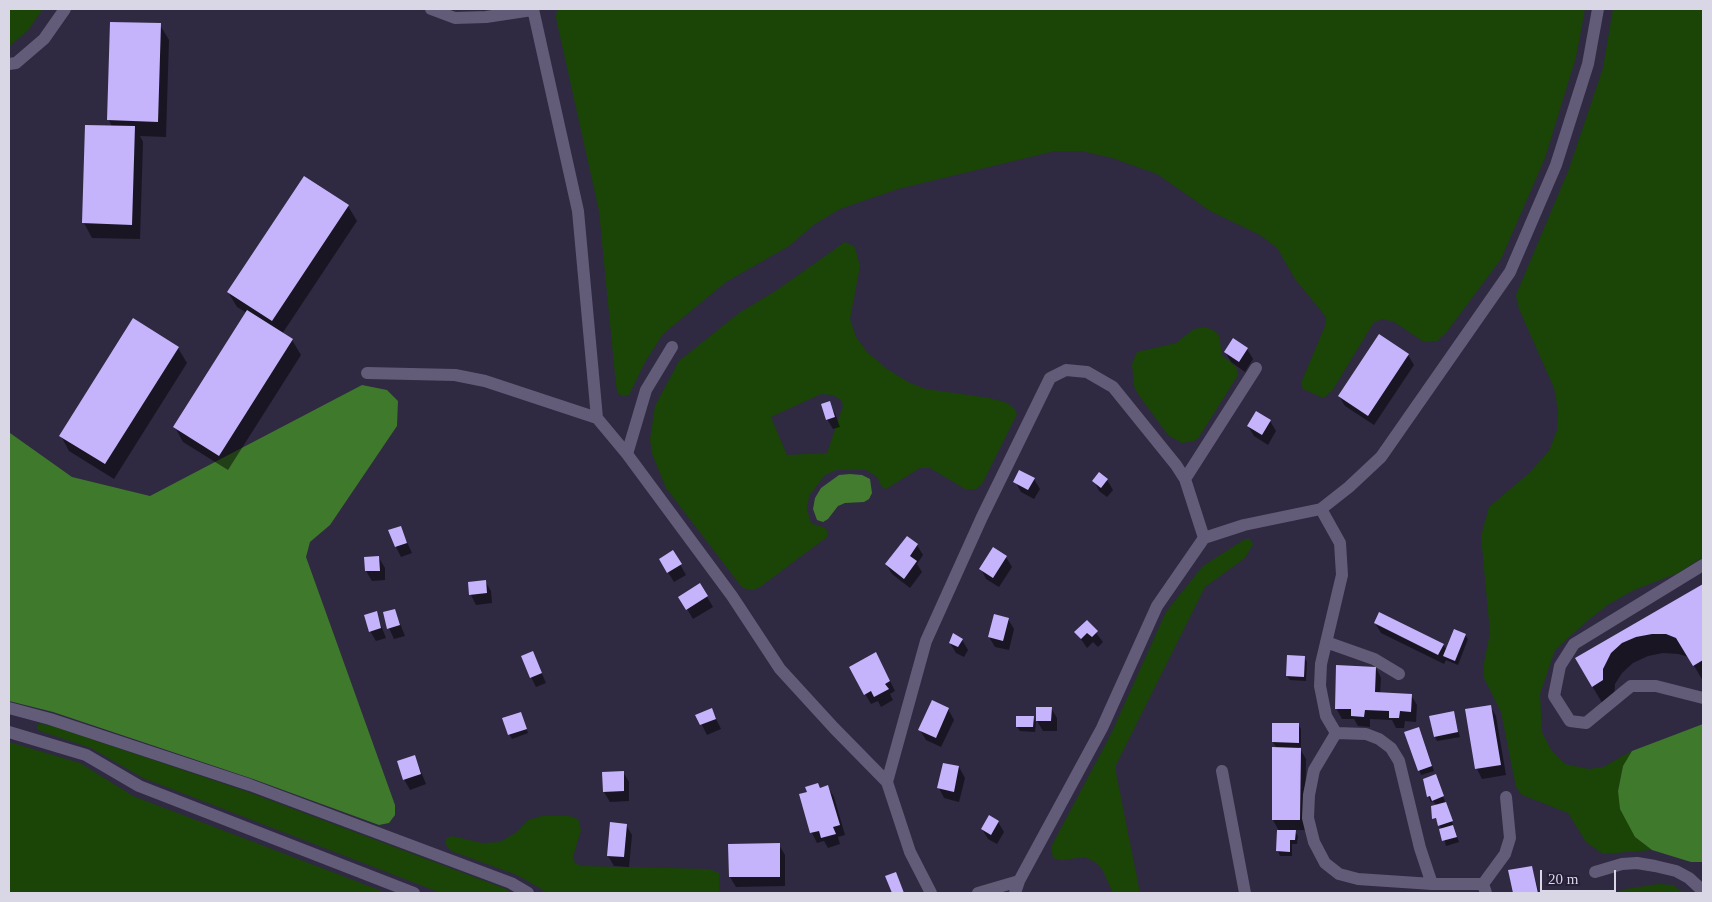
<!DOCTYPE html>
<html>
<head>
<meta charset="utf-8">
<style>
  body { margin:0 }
  #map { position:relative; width:1712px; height:902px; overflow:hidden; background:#2f2942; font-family:Georgia,serif }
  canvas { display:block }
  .frame { position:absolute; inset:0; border:10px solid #d9d6e6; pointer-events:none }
  .scale { position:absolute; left:1540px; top:870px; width:76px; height:22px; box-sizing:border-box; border:2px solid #d9d6e6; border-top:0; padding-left:6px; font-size:15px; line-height:18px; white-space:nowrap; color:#d9d6e6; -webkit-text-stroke:4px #261f37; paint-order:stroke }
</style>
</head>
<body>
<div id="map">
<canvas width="1712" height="902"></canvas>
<div class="frame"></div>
<div class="scale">20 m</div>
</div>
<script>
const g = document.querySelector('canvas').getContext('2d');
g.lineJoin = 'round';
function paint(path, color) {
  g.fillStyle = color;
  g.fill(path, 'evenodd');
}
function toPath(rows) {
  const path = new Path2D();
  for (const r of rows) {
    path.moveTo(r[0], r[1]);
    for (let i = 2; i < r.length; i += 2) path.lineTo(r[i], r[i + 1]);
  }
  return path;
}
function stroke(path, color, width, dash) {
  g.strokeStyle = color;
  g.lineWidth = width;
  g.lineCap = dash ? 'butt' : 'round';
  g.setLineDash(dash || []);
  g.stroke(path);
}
paint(toPath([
  [9,9,43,9,29,29,9,47],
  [557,9,1585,9,1576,57,1545,158,1501,259,1446,333,1437,341,1424,342,1394,322,1383,319,1374,322,1332,391,1323,398,1303,389,1301,383,1325,326,1326,317,1295,279,1277,248,1260,235,1210,211,1157,174,1112,158,1081,151,1055,151,898,189,840,209,815,224,789,246,726,282,663,334,645,362,629,395,622,396,617,392,615,375,599,211,556,18],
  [1613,9,1703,9,1703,557,1678,573,1634,590,1609,604,1587,621,1555,650,1540,694,1542,732,1551,750,1565,764,1589,769,1603,767,1632,751,1623,766,1618,791,1635,837,1652,850,1603,854,1586,842,1568,813,1522,795,1516,787,1501,712,1484,678,1484,663,1490,633,1481,536,1489,507,1528,474,1549,451,1557,430,1558,410,1554,388,1519,309,1516,295,1569,169,1603,68],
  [845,242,855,247,860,266,850,319,856,337,867,352,887,369,910,383,926,389,989,398,1005,402,1014,408,1017,414,982,484,976,489,965,489,930,468,920,468,886,489,882,487,877,477,866,470,836,470,825,475,809,496,807,509,811,523,825,528,828,532,827,537,760,587,753,590,746,589,741,586,666,488,652,454,650,439,655,406,679,361,739,313,777,290],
  [821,394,833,395,841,400,843,406,827,453,787,455,771,417],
  [1205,327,1213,330,1219,335,1222,355,1236,367,1238,375,1199,437,1194,441,1182,443,1168,435,1138,394,1134,386,1132,364,1137,352,1176,343,1194,329],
  [1245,539,1250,539,1253,544,1245,558,1205,587,1116,765,1116,773,1140,893,1113,893,1102,869,1095,862,1085,857,1061,860,1053,858,1051,847,1111,734,1166,612,1203,566],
  [38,724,49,725,248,792,506,889,512,893,441,893,143,778,91,748,40,731,37,729],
  [9,742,80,763,133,796,387,893,9,892],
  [542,816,569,816,578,819,581,830,573,857,575,863,581,866,709,869,719,873,719,893,548,893,517,875,451,851,446,845,446,839,452,836,482,843,500,842,517,832,528,820],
  [1658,884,1673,885,1684,893,1613,893,1626,889]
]), '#1a4507');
paint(toPath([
  [362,385,387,390,398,401,397,426,330,525,310,542,306,557,395,805,395,815,389,823,379,825,253,779,53,712,9,701,9,413,10,433,72,477,150,496],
  [1703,724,1703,862,1691,862,1652,850,1635,837,1620,809,1618,791,1623,766,1632,751]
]), '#3f792b');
paint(toPath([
  [850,474,862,475,870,479,872,493,869,499,864,502,845,503,838,506,828,519,823,522,817,520,813,509,815,498,821,488,839,475]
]), '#437c2f');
paint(toPath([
  [112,23,160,25,169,40,166,137,140,136,143,142,140,239,92,238,84,223,112,127,109,120],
  [348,206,357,221,282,334,292,340,301,355,228,470,183,442,175,427,247,313,237,307,228,292],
  [178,348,187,363,114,479,69,451,61,436],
  [1247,349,1253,359,1245,372,1231,362,1225,352],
  [1408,355,1414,365,1374,425,1345,406,1339,396],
  [829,403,835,413,840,427,833,429,827,419],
  [1270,421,1276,431,1268,445,1254,436,1248,426],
  [1034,479,1040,489,1034,499,1021,492,1015,481],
  [1107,480,1113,490,1107,497,1099,491,1094,481],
  [400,527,412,553,401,557,396,547],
  [907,537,917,545,923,555,917,564,922,572,910,588,892,574,886,564],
  [673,552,686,575,674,582,660,559],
  [1006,557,1012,567,999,587,986,579,981,569],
  [379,558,385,568,385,580,372,581,366,571],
  [485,581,491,591,492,603,476,605,471,595],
  [700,585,713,607,693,619,680,597],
  [1703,585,1703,681,1689,657,1678,654,1663,653,1648,656,1633,663,1622,673,1615,684,1614,700,1604,706,1576,659],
  [395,611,405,636,394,639,389,628,385,613],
  [376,613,386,638,376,641,370,631],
  [1008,619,1014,629,1009,650,995,647,989,637],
  [1087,621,1103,642,1098,647,1093,642,1087,648,1076,632],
  [1375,623,1443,645,1447,650,1465,635,1468,639,1458,665,1446,660,1444,664,1381,633],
  [962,640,968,650,964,657,956,653,950,643],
  [533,653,546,683,536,687,531,677],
  [876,653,895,691,890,694,893,700,881,707,878,701,871,704,850,668],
  [1304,657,1307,662,1306,681,1290,680,1287,676],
  [1376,668,1381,678,1380,694,1411,695,1417,705,1416,722,1405,721,1404,728,1396,728,1392,720,1370,719,1370,727,1358,726,1354,719,1342,719,1336,708],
  [1490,706,1496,716,1506,775,1482,779,1477,769],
  [1051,708,1057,718,1057,731,1043,731,1037,721],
  [711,709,721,729,707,735,697,715],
  [948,709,954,720,941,747,926,740,920,730],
  [521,713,528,733,512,739,509,734],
  [1453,713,1460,737,1437,741,1435,737],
  [1033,718,1036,722,1035,732,1020,731,1017,727],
  [1298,724,1301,729,1301,747,1299,747,1306,759,1305,830,1294,830,1298,836,1297,844,1292,844,1292,856,1280,856,1278,851,1279,831,1273,820,1277,749,1273,742],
  [1405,733,1421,733,1434,771,1421,775],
  [415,757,426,784,410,790,404,779],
  [959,767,965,778,959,802,944,798,939,788],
  [623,772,629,782,629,801,610,802,604,792,604,773],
  [1436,776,1459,842,1446,846,1442,830,1432,812,1437,806,1433,801,1431,802,1425,790],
  [818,784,821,789,828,787,834,797,845,835,838,837,840,844,828,848,824,841,817,843,812,833,800,795,808,793],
  [998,822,1004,832,997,844,988,839,982,829],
  [626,825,632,835,629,867,614,866,608,856],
  [779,845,785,855,785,886,736,887,730,877],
  [1532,867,1539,893,1514,893,1510,871]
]), '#0007');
paint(toPath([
  [110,22,161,23,158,122,107,120],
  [85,125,135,126,132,225,82,223],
  [304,176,349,205,272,321,227,292],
  [247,310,293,339,219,456,173,427],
  [133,318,179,347,105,464,59,436],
  [1379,334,1409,354,1368,416,1338,396],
  [1233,338,1248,348,1239,362,1224,352],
  [830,401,835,417,826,420,821,404],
  [1256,411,1271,420,1262,435,1247,426],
  [1019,470,1035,478,1028,490,1013,482],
  [1099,472,1108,479,1101,488,1092,481],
  [401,526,407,543,395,547,388,530],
  [907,536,918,544,910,556,917,561,904,579,885,564],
  [993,547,1007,556,993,578,979,569],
  [673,550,682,564,667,573,659,559],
  [379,556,380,571,365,571,364,557],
  [486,580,487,593,469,595,468,582],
  [700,583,708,596,686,610,678,597],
  [1703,584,1703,660,1693,666,1676,638,1666,634,1652,634,1636,637,1622,643,1611,653,1603,669,1603,680,1592,687,1575,658],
  [395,609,400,625,387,629,383,612],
  [377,611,381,628,369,632,364,615],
  [1379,612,1444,644,1438,655,1374,623],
  [994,614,1009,618,1003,641,988,637],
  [1087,620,1098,631,1092,637,1087,633,1081,639,1074,632],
  [1454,629,1466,634,1455,661,1443,656],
  [953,633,963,639,958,647,949,643],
  [533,651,542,673,530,678,521,656],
  [876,652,890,681,885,684,889,689,874,697,871,691,864,695,849,667],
  [1287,655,1305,656,1304,677,1286,676],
  [1336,665,1376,667,1375,692,1412,694,1411,712,1400,711,1399,718,1389,718,1389,711,1365,710,1364,717,1351,716,1351,709,1335,709],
  [932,700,949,708,936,738,918,730],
  [1491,705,1501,765,1475,769,1465,709],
  [1036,707,1052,707,1051,721,1036,721],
  [712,708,716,719,700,725,695,715],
  [1454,711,1458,732,1434,737,1429,716],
  [521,712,527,729,508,735,502,718],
  [1016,716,1034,716,1033,727,1016,727],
  [1272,723,1299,723,1299,743,1272,742],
  [1419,727,1432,766,1418,771,1404,732],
  [1272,747,1301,748,1300,820,1272,820],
  [415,755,421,774,403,780,397,761],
  [943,763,959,766,954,792,937,788],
  [624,771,624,791,603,792,602,772],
  [1436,774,1444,796,1432,801,1430,796,1427,797,1423,779],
  [818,783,820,788,828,785,840,825,833,827,836,834,821,838,819,831,810,833,799,794,807,792,805,787],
  [1446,802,1453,821,1438,826,1436,818,1432,819,1431,806],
  [989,815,999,821,991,835,981,829],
  [610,822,627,824,624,857,607,856],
  [1453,825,1457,837,1442,841,1439,829],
  [1277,830,1296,830,1295,840,1290,840,1290,852,1276,851],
  [780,843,780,877,729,877,728,844],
  [1532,866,1538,893,1513,893,1508,870],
  [896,872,904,893,892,893,885,876]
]), '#c5b3fb');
stroke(toPath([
  [431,9,455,18,486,17,532,10],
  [533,9,578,211,597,418,627,454,732,596,780,669,834,728,887,782,910,852,931,893],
  [9,64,16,63,44,39,65,9],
  [367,373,455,375,485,381,597,418],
  [627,454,646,390,672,347],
  [1185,479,1256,368],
  [1321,509,1340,543,1342,575,1321,664,1320,686,1326,716,1336,733],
  [1703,565,1574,644,1560,666,1554,696,1570,721,1586,723,1631,686,1656,686,1703,698],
  [1326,642,1374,659,1399,674],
  [9,708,50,719,250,785,511,883,528,893],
  [9,732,86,755,139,786,414,893],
  [1336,733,1366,734,1379,739,1391,748,1399,761,1420,848,1432,884,1483,884,1486,893],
  [1336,733,1314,770,1309,795,1308,818,1314,842,1325,863,1339,874,1358,879,1432,884],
  [1222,771,1245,893],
  [887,782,926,641,982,517,1050,378,1066,370,1087,372,1113,387,1176,465,1185,479,1204,538],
  [1595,872,1622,864,1637,863,1655,866,1676,871,1689,878,1703,891],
  [1483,884,1505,854,1510,838,1506,797],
  [978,893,1019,881],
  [1015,893,1019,881,1102,728,1157,606,1204,538,1244,525,1321,509,1349,487,1381,457,1510,272,1556,165,1588,64,1598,9]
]), '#635c78', 12);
</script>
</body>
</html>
